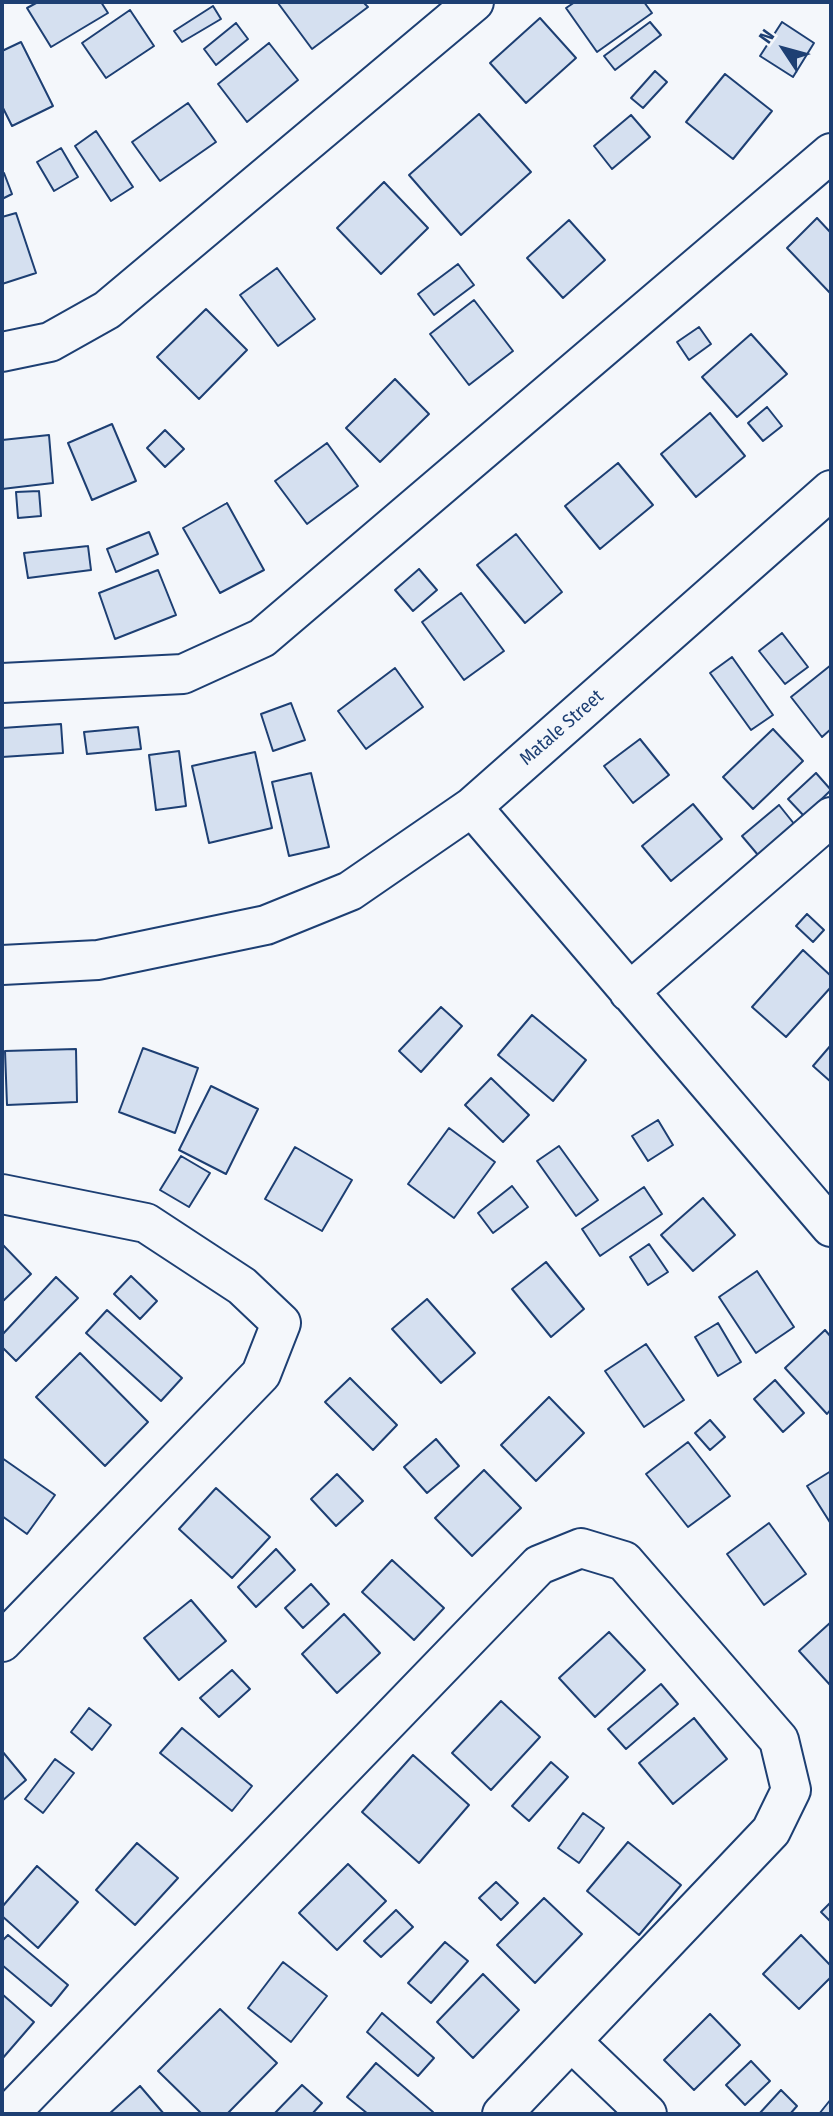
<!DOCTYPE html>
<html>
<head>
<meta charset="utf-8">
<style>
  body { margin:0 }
  #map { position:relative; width:833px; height:2116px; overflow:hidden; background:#f4f7fb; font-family:"Fira Sans Condensed",sans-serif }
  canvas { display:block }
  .frame { position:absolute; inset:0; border:4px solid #1d3f73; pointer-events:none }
  .north { position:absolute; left:749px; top:14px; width:70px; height:70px; -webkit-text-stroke:5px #f4f7fb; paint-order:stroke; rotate:306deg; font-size:19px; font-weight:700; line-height:28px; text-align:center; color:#1d3f73 }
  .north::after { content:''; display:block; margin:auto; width:24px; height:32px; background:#1d3f73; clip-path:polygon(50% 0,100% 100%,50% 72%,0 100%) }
</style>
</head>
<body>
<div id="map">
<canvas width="833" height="2116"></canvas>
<div class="frame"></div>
<div class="north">N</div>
</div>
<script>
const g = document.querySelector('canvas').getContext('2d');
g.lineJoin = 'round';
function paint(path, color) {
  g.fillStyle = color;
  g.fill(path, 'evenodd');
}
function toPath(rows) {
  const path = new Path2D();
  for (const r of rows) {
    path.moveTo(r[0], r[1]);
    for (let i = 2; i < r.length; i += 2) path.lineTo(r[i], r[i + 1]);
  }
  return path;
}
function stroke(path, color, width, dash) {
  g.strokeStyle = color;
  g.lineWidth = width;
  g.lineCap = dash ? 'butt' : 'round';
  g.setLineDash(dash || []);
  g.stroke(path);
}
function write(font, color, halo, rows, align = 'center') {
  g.font = font + ' "Fira Sans Condensed",sans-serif';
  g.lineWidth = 5;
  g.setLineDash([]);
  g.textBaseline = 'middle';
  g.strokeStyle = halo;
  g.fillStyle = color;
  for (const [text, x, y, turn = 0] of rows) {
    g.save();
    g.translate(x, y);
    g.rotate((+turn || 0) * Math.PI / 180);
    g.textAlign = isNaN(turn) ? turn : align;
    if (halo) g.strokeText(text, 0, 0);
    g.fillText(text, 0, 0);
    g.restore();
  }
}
const building = toPath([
  [38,2,101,2,108,13,51,47,27,8,38,2],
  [279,2,363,2,368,7,312,49,278,3,279,2],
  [575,2,644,2,652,13,597,52,566,8,575,2],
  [213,6,221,19,182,42,174,31,213,6],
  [130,10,154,46,106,78,82,43,130,10],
  [540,18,576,58,526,103,490,63,540,18],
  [650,22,661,35,615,70,604,56,650,22],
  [782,22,814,43,793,77,760,56,782,22],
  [236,23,248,39,216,65,204,49,236,23],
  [21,42,53,106,12,126,2,106,2,51,21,42],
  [269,43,298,80,247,122,218,84,269,43],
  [655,71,667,82,643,108,631,98,655,71],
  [725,74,772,111,733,159,686,122,725,74],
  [188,103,216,142,160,181,132,142,188,103],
  [479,114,531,172,461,235,409,175,479,114],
  [631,115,650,137,612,169,594,146,631,115],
  [96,131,133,187,111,201,75,146,96,131],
  [61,148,78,177,54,191,37,162,61,148],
  [4,173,12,194,2,199,2,174,4,173],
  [384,182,428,228,381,274,337,228,384,182],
  [16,213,36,273,2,284,2,217,16,213],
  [817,218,831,233,831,294,787,248,817,218],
  [569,220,605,260,563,298,527,258,569,220],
  [458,264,474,285,434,315,418,294,458,264],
  [277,268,315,319,278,346,240,295,277,268],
  [474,300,513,351,469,385,430,334,474,300],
  [206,309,247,350,199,399,157,357,206,309],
  [699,327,711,344,689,360,677,342,699,327],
  [751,334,787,374,737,417,702,377,751,334],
  [395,379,429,414,380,462,346,428,395,379],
  [767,407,782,426,763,441,748,423,767,407],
  [710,413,745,456,696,497,661,454,710,413],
  [112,424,136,481,92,500,68,443,112,424],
  [165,430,184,449,165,467,147,448,165,430],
  [49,435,53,483,2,489,2,440,49,435],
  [327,443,358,486,307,524,275,481,327,443],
  [618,463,653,505,600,549,565,506,618,463],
  [39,491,41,516,18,518,16,492,39,491],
  [227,503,264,570,220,593,183,528,227,503],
  [149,532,158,554,116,572,107,549,149,532],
  [516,534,562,592,525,623,477,565,516,534],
  [88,546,91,570,28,578,24,553,88,546],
  [419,569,437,590,413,611,395,590,419,569],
  [158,570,176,615,115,639,99,593,158,570],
  [461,593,504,651,464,680,422,622,461,593],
  [782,633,808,667,785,684,759,651,782,633],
  [732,657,773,715,751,730,710,673,732,657],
  [831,665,831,729,822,737,791,697,831,665],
  [395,668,423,707,366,749,338,711,395,668],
  [291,703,305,740,273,751,261,714,291,703],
  [61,724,63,753,2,757,2,728,61,724],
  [138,727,141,749,87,754,84,732,138,727],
  [773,729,803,761,753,809,723,777,773,729],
  [640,739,669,775,633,803,604,766,640,739],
  [179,751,186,806,156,810,149,755,179,751],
  [255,752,272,828,209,843,192,766,255,752],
  [311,773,329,847,289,856,272,782,311,773],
  [816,773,831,790,804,816,788,799,816,773],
  [693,804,722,839,671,881,642,846,693,804],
  [779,805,795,825,758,855,742,836,779,805],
  [807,914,824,930,813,942,796,926,807,914],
  [803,950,831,976,831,987,786,1037,752,1007,803,950],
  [441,1007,462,1026,421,1072,399,1051,441,1007],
  [532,1015,586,1060,553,1101,498,1055,532,1015],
  [831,1045,831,1082,813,1066,831,1045],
  [143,1048,198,1068,175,1133,119,1112,143,1048],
  [76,1049,77,1102,7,1105,5,1051,76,1049],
  [491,1078,529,1115,503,1142,465,1105,491,1078],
  [211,1086,258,1109,226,1174,179,1150,211,1086],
  [658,1120,673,1145,648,1161,632,1136,658,1120],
  [449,1128,495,1162,454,1218,408,1184,449,1128],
  [559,1146,598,1200,576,1216,537,1161,559,1146],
  [295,1147,352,1180,322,1231,265,1199,295,1147],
  [181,1156,210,1173,189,1207,160,1190,181,1156],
  [512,1186,528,1207,493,1233,478,1213,512,1186],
  [644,1187,662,1214,600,1256,582,1229,644,1187],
  [703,1198,735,1235,693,1271,661,1235,703,1198],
  [2,1244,31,1274,2,1302,2,1244],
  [649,1244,668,1272,648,1285,630,1257,649,1244],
  [546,1262,584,1309,551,1337,512,1289,546,1262],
  [757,1271,794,1327,756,1353,719,1297,757,1271],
  [131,1276,157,1301,140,1319,114,1294,131,1276],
  [56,1277,78,1298,16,1361,2,1347,2,1335,56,1277],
  [427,1299,475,1353,441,1383,392,1329,427,1299],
  [107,1310,182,1378,161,1401,86,1333,107,1310],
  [718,1323,741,1362,718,1376,695,1337,718,1323],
  [825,1330,831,1337,831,1409,827,1414,785,1368,825,1330],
  [646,1344,684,1400,644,1427,605,1371,646,1344],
  [80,1353,148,1422,105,1466,36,1397,80,1353],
  [350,1378,397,1425,373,1450,325,1402,350,1378],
  [775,1380,804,1413,783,1432,754,1399,775,1380],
  [549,1397,584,1433,536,1481,501,1445,549,1397],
  [710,1420,725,1437,710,1450,695,1433,710,1420],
  [436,1439,459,1466,427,1493,404,1467,436,1439],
  [688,1442,730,1496,688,1527,646,1474,688,1442],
  [2,1458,55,1495,27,1534,2,1516,2,1458],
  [484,1470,521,1508,472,1556,435,1518,484,1470],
  [831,1471,831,1524,807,1486,831,1471],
  [337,1474,363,1501,336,1526,311,1499,337,1474],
  [216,1488,270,1537,232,1578,179,1529,216,1488],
  [769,1523,806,1574,764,1605,727,1554,769,1523],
  [276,1549,295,1570,256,1607,238,1587,276,1549],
  [392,1560,444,1608,414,1640,362,1592,392,1560],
  [311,1584,329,1604,303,1628,285,1608,311,1584],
  [191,1600,226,1641,179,1680,144,1638,191,1600],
  [344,1614,380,1653,337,1693,302,1654,344,1614],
  [831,1622,831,1686,799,1651,831,1622],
  [609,1632,645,1670,595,1717,559,1678,609,1632],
  [232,1670,250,1689,219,1717,200,1698,232,1670],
  [661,1684,678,1704,626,1749,608,1729,661,1684],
  [501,1701,540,1737,491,1790,452,1753,501,1701],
  [89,1708,111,1725,92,1750,71,1732,89,1708],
  [694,1718,727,1759,673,1804,639,1763,694,1718],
  [182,1728,252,1786,232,1811,160,1753,182,1728],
  [2,1751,26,1780,2,1801,2,1751],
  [413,1755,469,1805,419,1863,362,1812,413,1755],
  [55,1759,74,1773,43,1813,25,1799,55,1759],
  [551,1762,568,1777,529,1821,512,1806,551,1762],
  [583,1813,604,1828,579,1863,558,1848,583,1813],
  [628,1842,681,1885,639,1935,587,1891,628,1842],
  [137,1843,178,1878,135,1925,96,1890,137,1843],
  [348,1864,386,1901,337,1950,299,1913,348,1864],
  [37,1866,78,1902,38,1948,2,1916,2,1907,37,1866],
  [496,1882,518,1903,501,1920,479,1898,496,1882],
  [544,1898,582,1934,535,1983,497,1945,544,1898],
  [831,1902,831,1922,821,1912,831,1902],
  [396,1910,413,1927,381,1957,364,1941,396,1910],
  [8,1935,68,1985,51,2006,2,1965,2,1941,8,1935],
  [801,1935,831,1966,831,1977,799,2009,763,1974,801,1935],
  [445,1942,468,1961,431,2003,408,1983,445,1942],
  [283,1962,327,1996,291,2042,248,2008,283,1962],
  [483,1974,519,2010,473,2058,437,2022,483,1974],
  [2,1994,34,2022,2,2059,2,1994],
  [220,2009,277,2063,227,2114,202,2114,158,2071,220,2009],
  [382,2013,434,2058,418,2076,367,2032,382,2013],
  [710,2014,740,2045,694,2090,664,2060,710,2014],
  [751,2061,770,2081,745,2105,726,2085,751,2061],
  [376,2063,433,2112,432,2114,368,2114,347,2097,376,2063],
  [302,2085,322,2103,312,2114,274,2114,302,2085],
  [140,2086,164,2114,109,2114,140,2086],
  [781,2090,797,2106,790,2114,759,2114,781,2090],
  [831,2099,831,2114,819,2114,831,2099]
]);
paint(building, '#d5e0f0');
stroke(building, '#1d3f73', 2);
const minor = toPath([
  [2,352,50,342,107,310,474,2],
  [2,683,183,674,262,638,831,153],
  [472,807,831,1227],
  [2,965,98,960,266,925,350,891,472,807,831,490],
  [629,992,831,817],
  [2,1194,146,1223,242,1286,281,1323,261,1374,2,1642],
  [572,2042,647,2114],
  [9,2114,539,1565,581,1548,624,1561,779,1740,791,1790,771,1831,502,2114]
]);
stroke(minor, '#1d3f73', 42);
stroke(minor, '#f4f7fb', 38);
write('19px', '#1d3f73', '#f4f7fb', [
  ["Matale Street",562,728,-41]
]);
</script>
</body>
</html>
